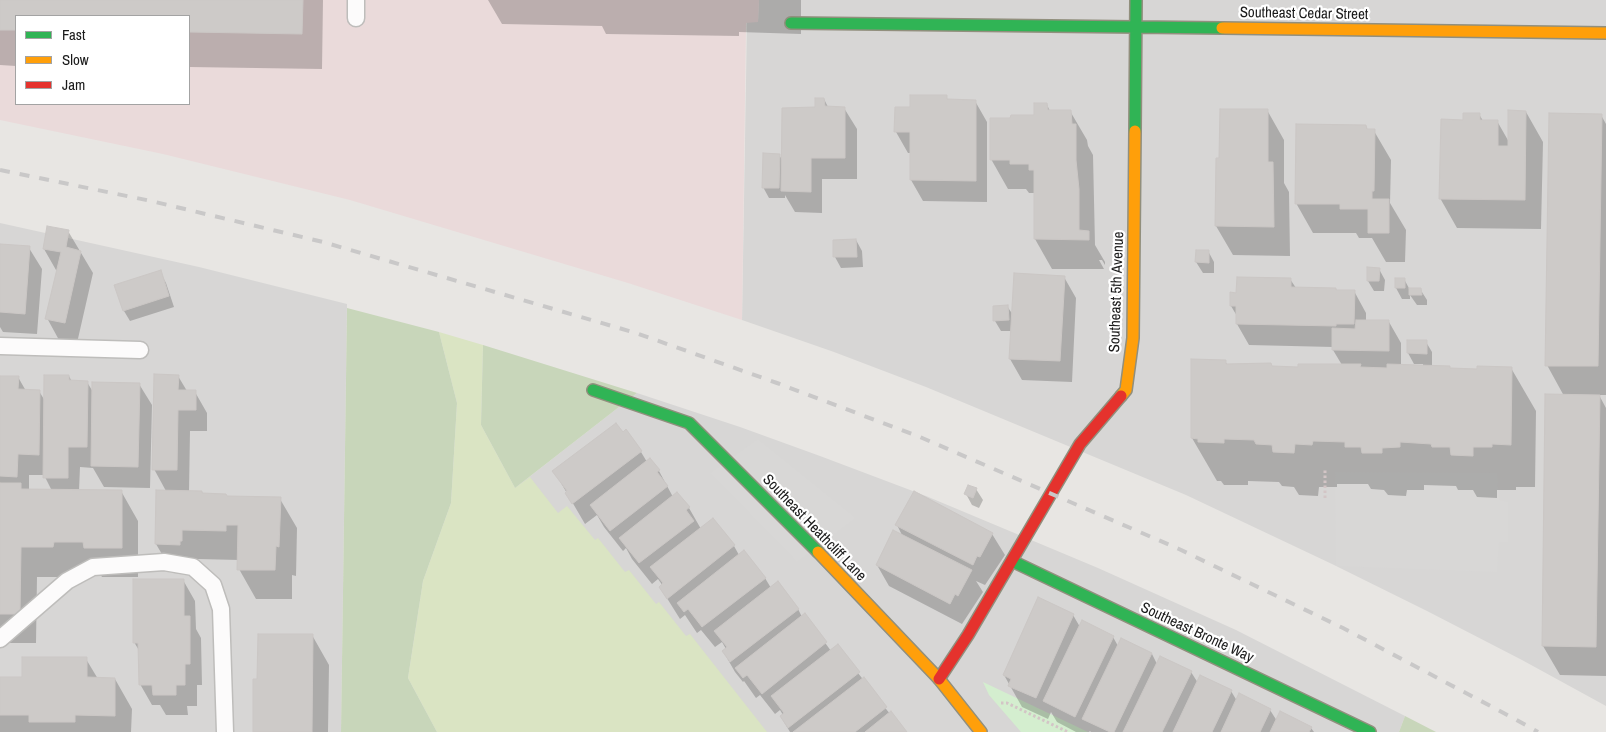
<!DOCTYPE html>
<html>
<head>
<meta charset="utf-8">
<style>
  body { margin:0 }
  #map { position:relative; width:1606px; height:732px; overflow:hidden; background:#e8e6e3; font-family:"Archivo Narrow",sans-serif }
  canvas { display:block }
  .legend { position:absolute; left:15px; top:15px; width:175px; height:90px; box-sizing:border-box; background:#fff; border:1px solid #a3a3a3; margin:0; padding:6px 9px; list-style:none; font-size:15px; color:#1a1a1a }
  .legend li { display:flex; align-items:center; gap:10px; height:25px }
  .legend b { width:25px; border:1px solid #a3a3a3 }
</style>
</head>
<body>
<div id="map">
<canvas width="1606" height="732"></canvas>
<ul class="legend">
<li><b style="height:6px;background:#30b455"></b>Fast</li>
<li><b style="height:6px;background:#ff9f0a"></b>Slow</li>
<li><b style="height:6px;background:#e5322d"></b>Jam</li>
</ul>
</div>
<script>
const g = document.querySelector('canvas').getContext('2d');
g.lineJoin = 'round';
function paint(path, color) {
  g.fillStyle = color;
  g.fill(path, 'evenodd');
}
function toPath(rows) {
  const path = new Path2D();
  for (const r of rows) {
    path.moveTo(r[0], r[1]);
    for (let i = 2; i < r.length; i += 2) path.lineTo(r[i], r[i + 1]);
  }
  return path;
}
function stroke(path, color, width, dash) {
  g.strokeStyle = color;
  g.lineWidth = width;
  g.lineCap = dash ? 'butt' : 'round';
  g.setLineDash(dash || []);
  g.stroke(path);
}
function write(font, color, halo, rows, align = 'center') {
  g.font = font + ' "Archivo Narrow",sans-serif';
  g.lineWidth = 4.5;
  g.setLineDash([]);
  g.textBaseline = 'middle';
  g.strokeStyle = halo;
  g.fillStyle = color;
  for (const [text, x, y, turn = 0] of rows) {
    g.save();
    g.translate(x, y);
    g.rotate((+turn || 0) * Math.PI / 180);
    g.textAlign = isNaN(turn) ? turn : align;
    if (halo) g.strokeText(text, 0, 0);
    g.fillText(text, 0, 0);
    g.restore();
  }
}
paint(toPath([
  [759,0,1606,0,1606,706,1522,660,1427,611,1332,564,1186,495,926,387,834,352,742,320,747,22,758,22],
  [0,223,199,267,347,304,341,732,0,732],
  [637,393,740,427,820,456,926,496,1098,568,1236,630,1405,716,1399,732,733,732,515,488]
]), '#d7d6d5');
paint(toPath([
  [0,0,759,0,758,22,746,23,742,320,628,283,350,200,163,154,0,120],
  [16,16,189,16,189,104,16,104]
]), '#eadada');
paint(toPath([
  [439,332,483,345,481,425,515,488,530,477,558,513,567,506,595,540,598,538,625,572,629,570,656,604,659,602,686,636,690,634,767,732,437,732,408,678,423,581,451,503,457,403]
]), '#dae4c3');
paint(toPath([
  [347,308,439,332,457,403,451,503,423,581,408,678,437,732,341,732],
  [483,345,637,393,515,488,481,425],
  [1405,716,1436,732,1399,732]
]), '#c8d6ba');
paint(toPath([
  [983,682,1088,732,1021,732,989,695]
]), '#d4eecf');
paint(toPath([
  [758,439,856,518,797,562,710,473],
  [1335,472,1497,473,1499,500,1508,502,1508,542,1499,542,1497,572,1336,566]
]), '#d8d7d6');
paint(toPath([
  [0,0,323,0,322,69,189,67,189,16,16,16,16,66,0,65],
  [488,0,801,0,801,34,739,32,739,36,606,34,602,26,502,24],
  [946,97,948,100,975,101,987,122,987,202,923,201,911,180,911,153,908,153,896,132,912,108],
  [824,99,828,107,844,108,857,129,857,179,822,179,822,213,795,212,785,195,785,198,769,198,763,187,779,155,783,161,816,108],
  [1047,105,1050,111,1070,111,1087,140,1088,146,1093,155,1095,245,1105,262,1105,265,1102,260,1099,260,1104,269,1052,269,1035,239,1035,193,1029,193,1026,189,1008,189,991,159,1011,119,1035,116],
  [1267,110,1284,140,1284,183,1289,192,1290,256,1233,255,1216,226,1221,159],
  [1526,112,1543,142,1541,229,1457,228,1440,198,1465,121,1479,114,1483,121,1497,121,1509,142],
  [1601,115,1606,124,1606,395,1599,395,1606,408,1606,676,1560,675,1543,646,1564,396,1547,365],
  [1366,126,1368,131,1374,131,1391,160,1390,203,1406,230,1405,262,1386,262,1372,238,1359,238,1356,233,1313,233,1296,203],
  [68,231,93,273,77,343,59,340,47,318,58,270,56,270,44,249],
  [856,240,862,251,863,267,841,268,835,257,834,241],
  [0,245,29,248,42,269,37,334,3,332,0,327],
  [1208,251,1214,262,1214,273,1203,273,1196,262],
  [1379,269,1385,280,1384,291,1374,291,1368,281],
  [160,272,166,283,174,307,130,321,124,311,116,286],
  [1064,277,1076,298,1072,382,1022,380,1010,359,1012,331,1001,331,995,321,1007,306,1013,315],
  [1290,279,1296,288,1336,289,1337,291,1354,291,1366,313,1366,321,1389,322,1401,343,1401,366,1423,366,1423,364,1414,364,1408,353,1426,342,1432,352,1432,367,1451,369,1478,371,1511,368,1536,411,1535,487,1516,487,1516,490,1497,490,1497,498,1477,497,1473,490,1458,490,1456,486,1424,485,1424,490,1407,490,1406,496,1388,495,1384,490,1371,489,1368,484,1337,484,1337,487,1319,487,1318,496,1299,495,1294,487,1282,486,1279,482,1248,481,1248,485,1224,485,1221,481,1217,481,1192,438,1225,361,1228,366,1299,368,1342,365,1333,350,1333,347,1249,345,1237,324,1237,316,1231,306,1238,294],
  [1404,279,1410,290,1420,289,1427,300,1427,305,1417,305,1410,295,1410,299,1402,299,1396,288,1396,280],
  [69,376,72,382,87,382,93,392,139,384,152,405,150,488,104,487,93,468,80,467,79,491,121,491,138,521,138,577,102,577,99,572,70,577,37,577,36,643,0,643,0,377,18,377,26,391,39,391,45,401],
  [29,475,44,475,52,491,29,491],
  [178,376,187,391,195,392,207,413,207,431,190,431,189,492,202,492,203,494,226,497,280,499,297,528,296,576,292,575,292,599,256,599,239,569,239,560,198,559,198,570,196,574,173,573,156,544,166,491,154,469],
  [641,452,647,462,659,471,673,497,689,508,701,529,734,546,739,555,765,578,771,588,798,609,802,617,805,615,831,651,858,673,890,714,906,732,790,732,781,717,783,715,780,710,775,714,760,695,756,698,744,681,743,682,735,672,723,651,726,649,722,642,715,647,701,630,697,633,685,615,680,619,660,587,663,586,658,579,652,584,632,559,626,548,623,551,604,527,597,515,585,524,554,471],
  [976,489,983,500,979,508,972,505,966,494],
  [897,525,992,534,1005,555,985,585,976,581,983,592,962,624,889,586,877,565,903,537],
  [183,580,195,601,196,629,201,638,202,685,197,685,197,706,187,706,188,715,166,715,160,705,152,705,140,684,140,652,134,642],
  [1073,615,1080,627,1113,637,1118,646,1121,639,1152,654,1157,664,1191,672,1198,683,1231,691,1237,701,1270,710,1277,721,1311,728,1314,732,1091,732,1090,731,1089,732,1076,732,1057,722,1051,712,1048,719,1022,707,1004,675],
  [312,635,329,665,328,732,254,732,259,680],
  [86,659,98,679,115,679,132,709,131,732,0,732,0,678,23,678]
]), '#0003');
const building = toPath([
  [0,0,303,0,302,34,189,32,189,16,16,16,16,30,0,30,0,0],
  [910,95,947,95,947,99,976,100,976,181,910,180,910,132,894,132,895,107,910,107,910,95],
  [815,98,824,98,825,106,845,107,845,158,811,158,811,192,781,191,782,108,815,107,815,98],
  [1034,103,1047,103,1048,110,1071,110,1072,124,1076,124,1076,160,1079,189,1079,230,1089,231,1089,240,1034,239,1034,170,1029,170,1029,164,1010,164,1010,160,990,160,990,118,1010,118,1011,115,1034,115,1034,103],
  [1220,109,1268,109,1268,162,1273,162,1274,227,1215,226,1216,158,1219,158,1220,109],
  [1508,110,1526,111,1525,200,1439,199,1441,119,1463,120,1463,113,1480,113,1480,120,1498,120,1498,146,1508,146,1508,110],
  [1549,113,1602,114,1598,366,1545,366,1549,113],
  [1296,124,1366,125,1367,129,1375,129,1374,191,1372,191,1372,199,1389,199,1389,233,1368,233,1368,209,1340,209,1340,204,1295,204,1296,124],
  [763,153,780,154,779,188,762,188,763,153],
  [47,226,69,230,66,247,81,251,65,323,45,319,61,252,43,249,47,226],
  [856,239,857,257,833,257,833,240,856,239],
  [0,244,30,246,25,314,0,312,0,244],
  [1196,250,1209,250,1209,263,1195,262,1196,250],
  [1367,267,1380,268,1379,281,1367,281,1367,267],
  [161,270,169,296,123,311,114,285,161,270],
  [1014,273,1065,276,1060,361,1009,359,1014,273],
  [1237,277,1291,278,1291,287,1336,288,1336,290,1355,290,1354,324,1336,324,1336,326,1236,324,1236,306,1230,306,1230,292,1236,293,1237,277],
  [1395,278,1405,278,1405,288,1395,288,1395,278],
  [1409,288,1421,288,1422,295,1409,295,1409,288],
  [1008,305,1009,320,993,321,993,306,1008,305],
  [1356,320,1389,320,1389,351,1332,350,1332,328,1355,329,1356,320],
  [1407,340,1427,340,1427,354,1407,353,1407,340],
  [1191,359,1226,360,1226,364,1271,363,1272,366,1298,367,1298,364,1361,364,1360,367,1387,368,1387,364,1450,366,1450,368,1477,369,1477,366,1512,367,1511,445,1492,444,1492,447,1473,447,1473,456,1451,455,1450,447,1432,447,1431,444,1400,442,1400,447,1382,448,1382,453,1362,453,1361,447,1345,447,1345,442,1313,441,1312,445,1295,444,1294,453,1273,452,1272,445,1256,444,1254,440,1224,439,1224,443,1198,442,1198,439,1191,438,1191,359],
  [154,374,179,375,178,390,196,390,196,410,178,410,177,470,152,470,154,374],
  [44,375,69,375,69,380,88,381,87,447,68,447,68,478,43,478,44,375],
  [0,376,19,376,18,389,40,390,39,455,18,454,17,477,0,476,0,376],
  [92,382,140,383,138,467,91,466,92,382],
  [1545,394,1600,395,1596,647,1542,646,1545,394],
  [616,423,623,432,626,429,642,451,572,504,565,493,567,491,552,471,616,423],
  [650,458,660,470,657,472,668,486,610,531,590,505,650,458],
  [0,483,21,483,21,489,122,490,122,548,84,548,83,542,54,542,53,547,21,547,20,614,0,614,0,483],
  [968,485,977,488,973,498,964,494,968,485],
  [156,490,202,491,202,493,226,494,227,496,281,497,279,547,276,546,275,570,237,570,238,525,226,525,226,531,182,530,182,541,180,541,180,545,155,544,156,490],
  [914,491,993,533,980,557,977,556,973,565,895,525,914,491],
  [677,492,690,507,686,510,694,521,639,563,619,538,677,492],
  [713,518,735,545,667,599,659,587,663,583,650,567,713,518],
  [893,530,972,570,958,596,955,594,950,604,876,565,893,530],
  [744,550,766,578,702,627,688,609,684,612,677,603,744,550],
  [133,579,184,579,184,616,190,616,190,664,185,664,185,685,176,685,176,695,153,695,152,685,139,685,138,643,133,643,133,579],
  [778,581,799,609,730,662,722,651,727,647,714,631,778,581],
  [1038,597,1074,614,1036,698,1008,686,1011,679,1003,675,1038,597],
  [805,613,827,642,762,694,747,675,743,678,735,668,805,613],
  [1082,620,1114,636,1075,717,1043,701,1082,620],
  [258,634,313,634,312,732,253,732,253,679,257,679,258,634],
  [1121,638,1152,653,1114,732,1110,732,1082,719,1121,638],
  [838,644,860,672,788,728,780,716,784,713,771,696,838,644],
  [1160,656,1192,671,1162,732,1123,732,1160,656],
  [22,657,87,657,87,677,115,678,115,716,75,715,75,722,29,722,29,715,0,715,0,677,22,677,22,657],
  [1200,675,1232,690,1212,732,1173,732,1200,675],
  [864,677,887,707,855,732,793,732,864,677],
  [1239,693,1271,709,1260,732,1221,732,1239,693],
  [891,711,907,732,865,732,891,711],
  [1280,711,1312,727,1309,732,1270,732,1280,711]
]);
paint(building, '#cdcac8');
stroke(building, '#cbc7c5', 1);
const lane = toPath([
  [356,18,356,0],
  [0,346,140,350],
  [0,639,67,581,93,567,164,562,193,567,213,585,221,609,225,732]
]);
const fast = toPath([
  [791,23,1222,28],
  [1135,131,1136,0],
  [593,390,689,423,818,552],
  [1012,561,1370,732]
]);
const slow = toPath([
  [1222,28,1606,33],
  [1121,396,1126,390,1133,338,1135,131],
  [818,552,939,679,981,732]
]);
const jam = toPath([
  [939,679,968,635,1080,444,1121,396]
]);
stroke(lane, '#bebdbb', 19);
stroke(fast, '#918f7d', 14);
stroke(slow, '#918f7d', 14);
stroke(jam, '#918f7d', 14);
stroke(toPath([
  [1325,498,1325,468],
  [1001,703,1007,703,1068,732]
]), '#d3c5c6', 3, [2.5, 2.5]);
stroke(lane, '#fcfbfb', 16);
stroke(fast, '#30b455', 11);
stroke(slow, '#ff9f0a', 11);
stroke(jam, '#e5322d', 11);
stroke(toPath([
  [0,170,151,201,323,242,636,333,777,383,920,437,1179,549,1343,628,1515,719,1538,732]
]), '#c9c8c8', 4, [10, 10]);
write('15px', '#1a1a1a', '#fff', [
  ["Southeast Cedar Street",1304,14,1],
  ["Southeast 5th Avenue",1117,292,-88],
  ["Southeast Heathcliff Lane",814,528,46],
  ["Southeast Bronte Way",1197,633,25]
]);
</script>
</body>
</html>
